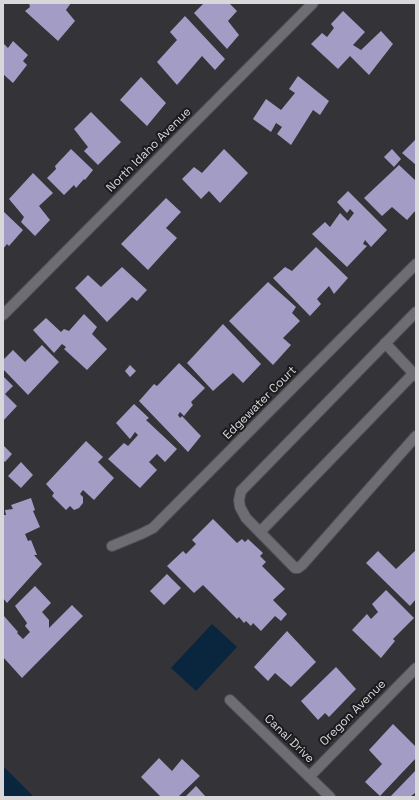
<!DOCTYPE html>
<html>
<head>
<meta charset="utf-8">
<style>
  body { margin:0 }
  #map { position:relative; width:419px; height:800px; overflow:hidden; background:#333338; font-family:"Space Grotesk",sans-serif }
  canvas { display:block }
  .frame { position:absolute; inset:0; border:4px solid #d8d8db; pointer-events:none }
</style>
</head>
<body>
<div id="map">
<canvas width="419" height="800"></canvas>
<div class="frame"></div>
</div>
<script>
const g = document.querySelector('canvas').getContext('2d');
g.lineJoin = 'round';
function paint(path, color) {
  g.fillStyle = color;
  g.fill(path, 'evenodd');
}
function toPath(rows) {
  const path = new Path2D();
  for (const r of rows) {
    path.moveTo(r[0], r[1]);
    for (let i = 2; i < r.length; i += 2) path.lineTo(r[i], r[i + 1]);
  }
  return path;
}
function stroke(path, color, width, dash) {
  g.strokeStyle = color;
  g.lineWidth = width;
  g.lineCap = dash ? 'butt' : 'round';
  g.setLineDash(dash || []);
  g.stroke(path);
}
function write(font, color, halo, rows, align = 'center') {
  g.font = font + ' "Space Grotesk",sans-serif';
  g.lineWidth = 4;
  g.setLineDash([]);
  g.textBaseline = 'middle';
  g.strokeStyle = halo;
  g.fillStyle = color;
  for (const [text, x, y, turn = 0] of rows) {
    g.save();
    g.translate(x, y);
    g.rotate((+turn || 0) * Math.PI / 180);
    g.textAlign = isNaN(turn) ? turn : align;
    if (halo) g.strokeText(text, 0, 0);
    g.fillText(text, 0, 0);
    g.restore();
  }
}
paint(toPath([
  [212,624,237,647,196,691,171,668],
  [3,766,34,797,3,797]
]), '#0a253e');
paint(toPath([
  [29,3,71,3,66,10,75,21,58,41,25,11,30,7],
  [204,3,229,3,237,11,228,21,239,35,227,49,194,13],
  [343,11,365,32,353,45,361,50,381,31,393,44,369,75,350,56,338,69,311,44,322,33,327,37,334,28,331,24],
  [185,16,225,59,215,70,202,56,177,85,157,62,177,40,170,32],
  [13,41,28,55,23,61,27,65,13,83,3,74,3,43,8,48],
  [298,76,329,101,320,115,313,110,291,145,277,134,282,127,276,123,271,132,253,119,266,99,281,110,295,93,289,89],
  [141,77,166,103,147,126,120,100],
  [91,112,121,142,98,165,84,151,88,147,74,129],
  [415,140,416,141,416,165,402,153],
  [71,149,93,170,85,180,84,179,76,188,74,185,64,195,47,178,56,169,55,166],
  [224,149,248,173,220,203,209,191,201,199,182,179,194,167,202,173],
  [392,149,401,159,394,167,384,157],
  [399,165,416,181,416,210,407,220,392,207,382,216,364,198],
  [33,173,53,193,39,206,50,220,35,236,21,222,24,217,9,199],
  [348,191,387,230,371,247,365,240,363,244,367,246,347,267,312,234,325,222,330,227,340,213,348,221,354,213,350,209,347,213,337,202],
  [166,198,181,212,166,228,177,238,148,270,121,244],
  [3,211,23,230,9,246,7,244,3,249],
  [316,247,348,278,334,294,329,286,317,299,321,304,310,316,273,278,285,267,292,271],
  [122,267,147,290,137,301,132,297,107,322,75,288,88,275,101,287],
  [268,282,296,307,292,313,300,321,283,338,291,345,273,365,229,321],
  [84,314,97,327,92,334,107,349,87,370,64,349,66,347,62,344,54,353,33,330,46,318,61,332,64,329,69,331],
  [223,324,261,364,243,383,233,373,213,391,187,363],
  [42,345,59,362,28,395,3,369,3,360,13,350,25,362],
  [179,363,205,388,191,402,193,405,184,416,180,412,178,415,180,418,182,416,201,436,188,452,139,401,154,384,157,386],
  [130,365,136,371,130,377,125,371],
  [3,376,13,386,5,394,17,406,3,421],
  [134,404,149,418,146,420,177,449,165,462,157,454,149,462,157,470,140,488,108,459,124,443,128,446,138,435,135,432,130,439,116,423],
  [86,441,103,457,98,462,114,478,94,500,83,490,80,494,83,497,83,503,79,508,74,510,70,506,66,510,52,496,54,493,46,484],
  [3,445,12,454,5,462,3,460],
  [21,462,33,475,21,488,8,476],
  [31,498,35,510,33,511,40,527,25,534,28,541,31,540,37,555,34,555,42,564,7,603,3,598,3,515,6,515,5,510,13,509,11,505],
  [213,519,237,543,242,539,245,542,248,539,263,553,260,556,266,562,262,566,285,589,273,600,287,614,281,621,275,616,261,631,253,623,251,626,246,621,244,623,239,617,237,619,203,585,194,593,167,566,183,551,186,554,196,544,192,540],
  [416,550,416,599,410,606,366,563,378,551,396,569],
  [167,574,181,588,164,605,150,591],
  [35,586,51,603,42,612,49,620,49,628,72,605,83,616,22,678,3,657,3,617,4,616,18,632,17,633,23,639,30,632,25,626,27,623,15,606],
  [386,590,414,618,393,639,395,641,381,658,352,630,367,614,371,619,378,612,372,604],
  [287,631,316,662,291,687,275,673,268,681,254,667],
  [336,667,356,689,329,717,325,713,318,720,301,701],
  [393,724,416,747,416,758,380,796,365,782,382,764,369,750],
  [159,758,172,771,182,759,200,776,178,797,161,797,141,777],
  [416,770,416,794,415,793,410,797,390,797],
  [196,786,206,797,185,797]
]), '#a39dc5');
const minor = toPath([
  [416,312,241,491,239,500,240,507,246,518,295,568,298,568,302,565,416,436],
  [3,315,313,3],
  [385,343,416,376],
  [260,532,414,373],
  [112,546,141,534,153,528,416,264],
  [230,700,330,797],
  [309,777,416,668]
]);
stroke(minor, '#504f54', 12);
stroke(minor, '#6d6d73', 10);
write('12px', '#d8d8db', '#1b1b1d', [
  ["North Idaho Avenue",149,150,-45],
  ["Edgewater Court",260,403,-45],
  ["Oregon Avenue",353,713,-45],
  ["Canal Drive",289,739,44]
]);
</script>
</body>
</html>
